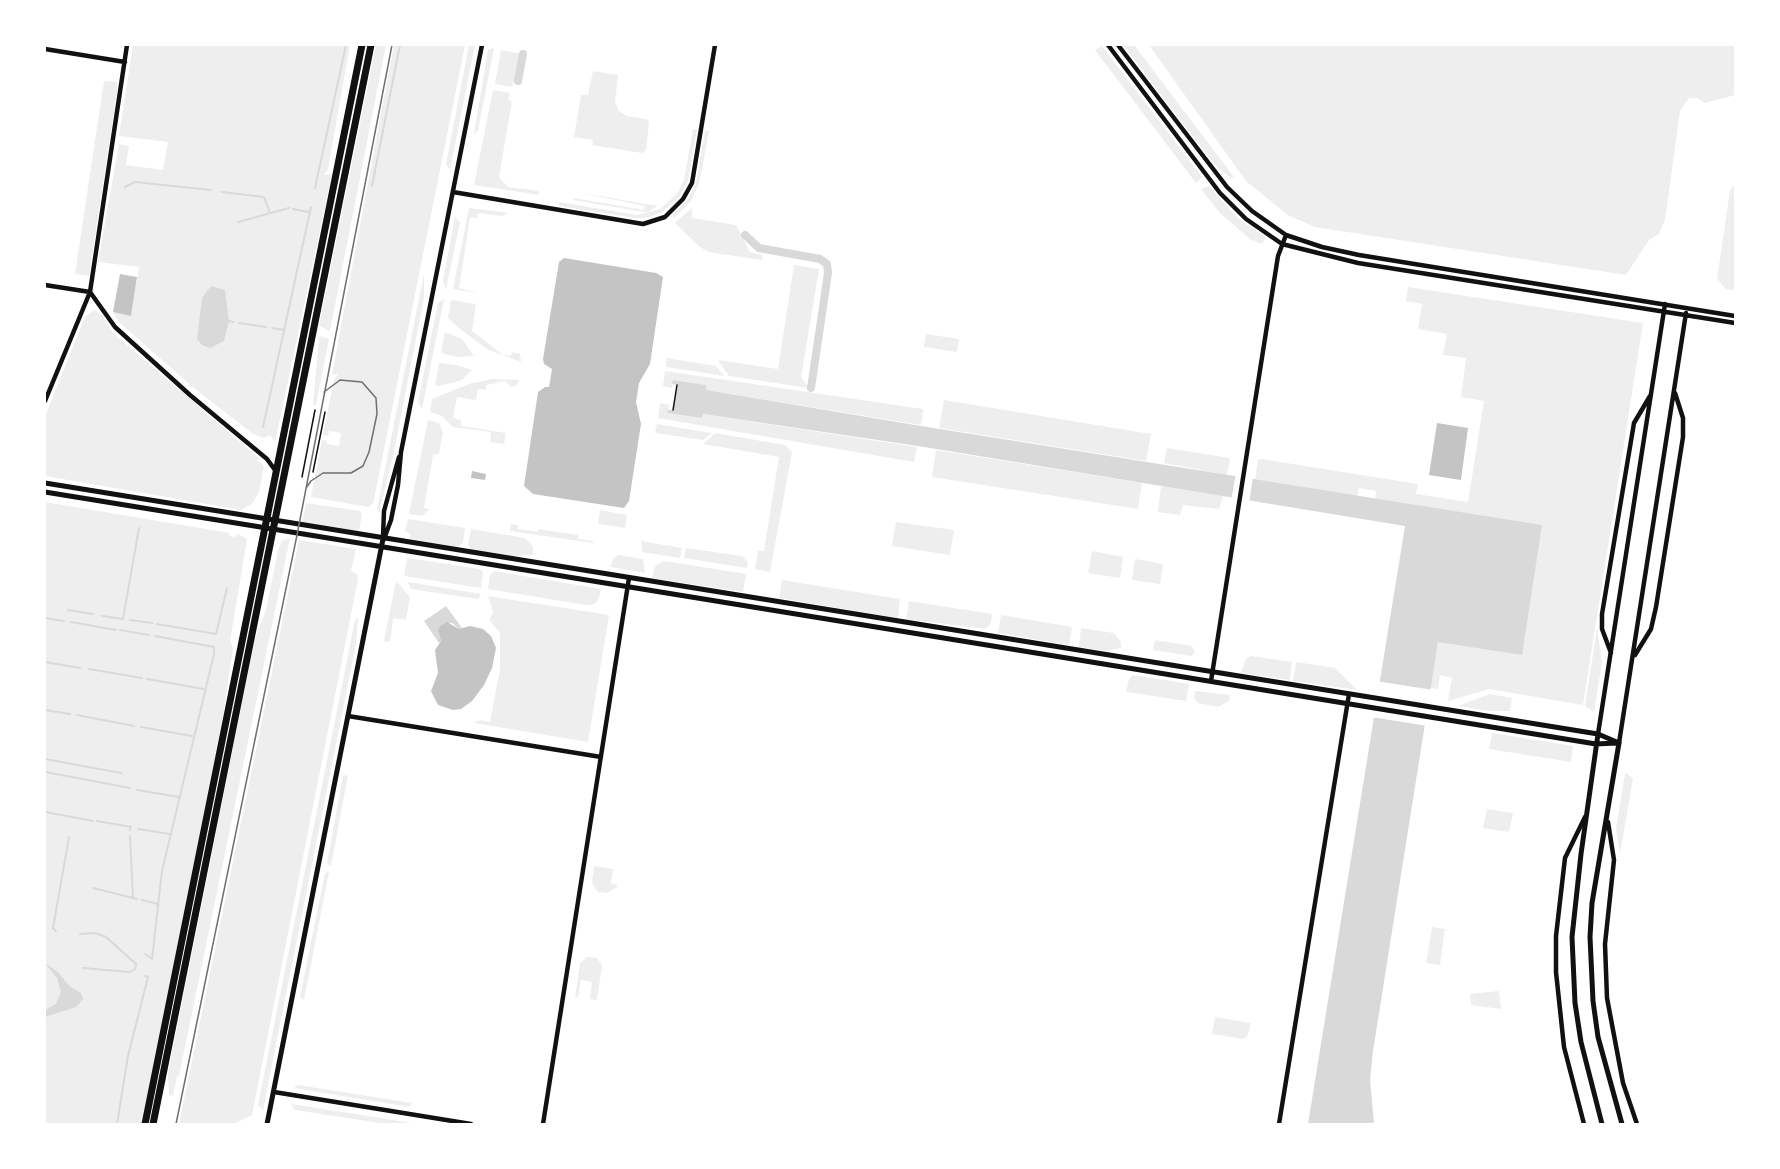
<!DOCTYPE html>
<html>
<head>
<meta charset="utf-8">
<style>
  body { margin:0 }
  #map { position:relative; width:1780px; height:1169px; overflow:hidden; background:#fff; font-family:Barlow,sans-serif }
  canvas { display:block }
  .frame { position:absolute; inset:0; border:46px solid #fff; pointer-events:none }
</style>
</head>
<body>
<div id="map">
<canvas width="1780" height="1169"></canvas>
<div class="frame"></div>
</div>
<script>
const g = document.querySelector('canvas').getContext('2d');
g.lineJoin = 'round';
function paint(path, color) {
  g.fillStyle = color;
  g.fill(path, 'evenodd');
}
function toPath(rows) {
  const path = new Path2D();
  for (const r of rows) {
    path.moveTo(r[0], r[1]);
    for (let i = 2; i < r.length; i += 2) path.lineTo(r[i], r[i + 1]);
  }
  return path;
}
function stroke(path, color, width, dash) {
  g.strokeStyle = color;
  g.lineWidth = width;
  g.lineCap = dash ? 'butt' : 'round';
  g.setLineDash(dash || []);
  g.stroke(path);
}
paint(toPath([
  [133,45,350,45,328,169,324,175,332,174,275,442,270,435,264,438,253,434,195,389,119,322,113,312,131,315,139,267,98,262,119,144,129,146,126,165,163,170,168,142,119,136],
  [376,45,386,45,330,331,319,326],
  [394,45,465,45,373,504,368,507,311,497,322,440,327,441,327,444,339,446,341,433,329,431,328,436,323,435,334,379,338,375,332,374],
  [469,45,475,45,450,170,446,164],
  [1123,45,1134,45,1234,177,1232,179,1215,165],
  [1149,45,1735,45,1735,95,1705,103,1698,98,1689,98,1680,111,1665,220,1659,234,1649,240,1626,275,1315,227,1288,215,1246,181],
  [1102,46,1202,177,1196,183,1095,50],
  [494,48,478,130,474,134,488,50],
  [501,50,522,54,517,81,514,80,512,87,495,84],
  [593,71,618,75,615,102,619,111,627,116,647,119,649,123,646,150,642,153,592,145,593,140,574,137,581,95,588,95],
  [104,81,117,82,117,92,89,276,75,274],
  [493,90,510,93,508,100,512,101,499,177,508,187,539,191,539,195,474,185],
  [693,129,697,130,688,181,680,196,662,212,649,217,636,218,559,206,559,202,637,215,660,209,677,194,684,180],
  [705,131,709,131,699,184,691,201,673,219,673,215,688,199,696,183],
  [1735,183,1735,290,1726,289,1717,279,1730,191],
  [1209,186,1237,217,1266,238,1262,244,1251,240,1220,213,1201,189],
  [576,192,658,206,647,212,637,211,573,200,574,198,644,210,645,206],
  [469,208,508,213,502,216,478,213,477,218,470,217,459,288,478,293,453,289],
  [692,208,692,218,736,225,750,252,762,255,762,260,708,252,700,247,675,223],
  [455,217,460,222,446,290,443,280],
  [794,265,819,269,801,377,809,388,729,376,718,360,778,369],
  [424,274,424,298,394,452,379,514,377,509],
  [1408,287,1643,323,1583,705,1489,689,1448,701,1452,678,1440,675,1438,689,1430,688,1438,642,1542,525,1375,499,1376,491,1359,488,1357,496,1255,480,1258,460,1261,459,1418,484,1416,494,1468,502,1484,401,1461,397,1466,358,1443,355,1447,334,1418,329,1422,304,1406,301],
  [444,299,422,409,418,402,438,303],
  [451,300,476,304,472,331,503,355,511,356,512,352,520,354,521,362,487,349,460,329,448,318],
  [94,310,103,316,113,333,259,458,258,461,264,466,259,492,252,504,241,510,45,476,45,416,85,317],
  [445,332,462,339,474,356,457,357,441,353],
  [926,334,959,339,957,352,924,347],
  [319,336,329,339,316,405,313,405],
  [667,358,716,366,724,376,666,367],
  [439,363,456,365,472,370,462,380,439,386,435,385],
  [665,371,923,409,921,425,705,390,706,385,673,380,672,388,663,386],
  [492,379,519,380,517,385,512,387,505,381,486,385,486,390,478,389,476,400,457,397,453,418,461,420,461,426,506,433,504,444,490,442,491,432,453,427,442,416,430,412,432,399,469,384],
  [944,400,1151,434,1146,461,939,428],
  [660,403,669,405,668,413,701,418,702,414,917,447,914,462,658,418],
  [428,420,439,423,443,432,439,454,433,455,424,508,430,509,422,516,409,514],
  [657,424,706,432,712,433,703,440,676,436,655,433],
  [715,433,785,445,792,452,770,572,755,569,758,551,764,551,779,457,703,444],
  [1167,448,1230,458,1227,475,1164,463],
  [936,450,1142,483,1138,509,932,477],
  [1161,486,1223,496,1219,509,1183,505,1180,515,1158,512],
  [45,502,230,533,228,535,235,537,238,534,247,539,230,641,233,648,224,709,143,1124,45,1124],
  [306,503,360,511,362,514,359,531,302,522],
  [600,510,627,515,625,528,598,524],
  [408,519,465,528,463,543,458,547,410,539,410,534,405,531],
  [896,522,954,530,950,555,892,546],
  [511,524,518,525,518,529,538,532,538,529,578,535,578,539,593,541,593,543,510,531],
  [471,529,525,538,533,546,533,555,512,556,471,550,468,545],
  [290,538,179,1076,177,1076,173,1096,169,1095,168,1073,255,639,266,610,278,550,282,541],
  [299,540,356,549,351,571,357,574,358,579,252,1115,234,1124,179,1124],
  [641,541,682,548,680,558,642,552],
  [686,548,742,556,748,562,747,568,684,558],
  [1092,551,1123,557,1120,578,1088,573],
  [619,555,643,559,645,573,610,567,614,558],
  [407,558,480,569,483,573,481,588,404,576],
  [1135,559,1163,564,1160,584,1132,580],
  [664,561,746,574,743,592,652,578,655,566],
  [494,571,601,589,599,598,595,604,586,605,488,589,490,575],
  [782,580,900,599,898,618,779,598],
  [396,581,410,597,406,620,393,618,390,642,384,641],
  [408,582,481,594,478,599,411,589],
  [488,596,609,615,588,742,474,723,480,720,490,722,500,669,500,633,489,620,493,612],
  [909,601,992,614,991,623,985,629,906,619],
  [1001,615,1072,627,1069,645,998,633],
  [358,618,356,644,263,1110,258,1105,355,620],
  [1081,628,1114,633,1121,642,1121,648,1107,651,1079,647],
  [1597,628,1602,662,1594,712,1585,706],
  [1155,640,1192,646,1195,653,1191,656,1153,650],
  [1251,656,1292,662,1290,680,1241,673,1246,659],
  [1296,662,1335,668,1357,690,1293,681],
  [1133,675,1189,684,1186,701,1126,692,1129,679],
  [1195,691,1230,695,1229,701,1218,707,1198,703,1194,698],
  [1490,694,1512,698,1510,711,1489,711,1458,706],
  [1492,733,1573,746,1571,762,1489,749],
  [1625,773,1633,778,1620,854,1616,829],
  [348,775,331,866,327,863,343,776],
  [1487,809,1513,813,1509,832,1483,828],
  [594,866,613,869,611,883,617,885,617,887,607,893,598,892,592,883],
  [329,872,304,1000,300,997,325,873],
  [1432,927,1445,929,1440,965,1426,963],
  [587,957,597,958,602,965,597,1000,590,999,592,982,581,980,578,997,575,997,580,963],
  [1499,991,1501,1009,1471,1005,1470,994],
  [1215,1017,1251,1023,1247,1037,1243,1039,1212,1034],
  [298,1085,412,1103,409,1107,294,1088],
  [291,1104,419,1124,386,1124,295,1110]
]), '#eee');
paint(toPath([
  [211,286,225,290,229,321,224,341,210,348,202,345,197,339,202,298],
  [673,380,706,385,706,390,921,426,1542,525,1522,655,1438,642,1373,1051,1370,1080,1374,1124,1308,1124,1405,526,918,446,703,414,702,418,667,413,668,410,673,410,677,385,672,384],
  [446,606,462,628,459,629,452,623,443,624,438,631,441,641,439,643,424,621],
  [45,963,59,973,69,986,81,993,83,999,76,1007,45,1017,45,1010,56,1004,61,992,57,978]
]), '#d9d9d9');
paint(toPath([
  [1236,473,1253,476,1249,504,1231,501],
  [1376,681,1433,690,1428,726,1371,717]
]), '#fff');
stroke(toPath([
  [372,186,400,45],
  [125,187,135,182,211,190],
  [315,188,346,45],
  [222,192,264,197,270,213],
  [293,209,308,212],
  [238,222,289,208],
  [229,321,233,322],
  [239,323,266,327],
  [272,328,284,330],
  [263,427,311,207],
  [68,610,93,614],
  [102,616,123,619,139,528],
  [45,618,64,621],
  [130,620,152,623],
  [71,622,116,630],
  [157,624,216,634,227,588],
  [120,630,149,635],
  [45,662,80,668],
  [89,669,142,678],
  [147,679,204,689],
  [45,710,70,714],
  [77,715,134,726],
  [141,727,192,736],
  [45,759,121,773],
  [45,772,130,788],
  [137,790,179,797],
  [45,812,93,821],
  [97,821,131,827,130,830],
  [138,829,170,834],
  [130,836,133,898,137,899],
  [93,888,133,898],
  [142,900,158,904],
  [56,931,53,928,69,837],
  [80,934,95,933,106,937,136,964,135,969,130,972,83,968],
  [145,954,152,959,162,871,214,654,214,647,155,636],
  [117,1124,128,1056,148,977,145,976]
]), '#d9d9d9', 2);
stroke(toPath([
  [518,81,523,54],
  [745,235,759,248,820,259,827,264,828,273,811,388]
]), '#d9d9d9', 8);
paint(toPath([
  [564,258,656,273,663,277,650,364,639,383,636,402,641,424,629,501,624,508,533,494,524,486,538,392,545,387,549,387,552,369,544,364,543,359,559,262],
  [120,274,137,277,131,316,113,312],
  [1437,423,1468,428,1461,480,1429,475],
  [472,471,486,474,485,480,471,478],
  [447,622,459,629,470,626,483,629,491,636,496,648,492,668,484,685,472,701,461,709,453,710,438,705,431,691,438,673,435,650,441,641,438,631,440,626]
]), '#c4c4c4');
stroke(toPath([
  [673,410,677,385],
  [313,472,325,412],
  [302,477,315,410]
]), '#111', 1.5);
stroke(toPath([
  [1108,45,1220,193,1246,219,1282,244,1358,263,1735,323],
  [1118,45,1227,187,1252,211,1286,235,1322,247,1359,255,1735,316],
  [45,49,125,62],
  [453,192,643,224,665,217,683,199,692,183,715,45],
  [45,285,90,292,115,327,190,395,267,459,275,470],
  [45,401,90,292,127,45],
  [383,537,384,511,399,457],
  [384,539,391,520,398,485,401,452,482,45],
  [1611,653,1602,629,1602,614,1634,423,1650,396],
  [1635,655,1651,629,1656,607,1683,437,1683,418,1675,393],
  [1211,681,1278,256,1286,235],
  [348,716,601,757],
  [1598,734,1665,304],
  [1619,743,1686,313],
  [1608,822,1614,860,1605,944,1607,998,1623,1083,1637,1124],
  [274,1092,471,1124],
  [543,1124,629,578],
  [1279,1124,1349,694],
  [1584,1124,1564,1047,1556,972,1556,936,1565,858,1585,817]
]), '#111', 4.5);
stroke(toPath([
  [45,483,1598,734,1619,743],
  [45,492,1596,744,1616,743],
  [1598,734,1581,854,1572,937,1575,1003,1581,1042,1602,1124],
  [1619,743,1592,903,1590,937,1593,1001,1598,1037,1622,1124],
  [267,1124,383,539]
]), '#111', 5);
stroke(toPath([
  [145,1124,362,45],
  [153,1124,371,45]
]), '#111', 7);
stroke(toPath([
  [306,488,311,481,323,473,351,473,363,466,369,452,377,414,376,398,362,382,340,380,324,392],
  [176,1124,297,535,392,45]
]), '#707070', 1.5);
</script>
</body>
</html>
